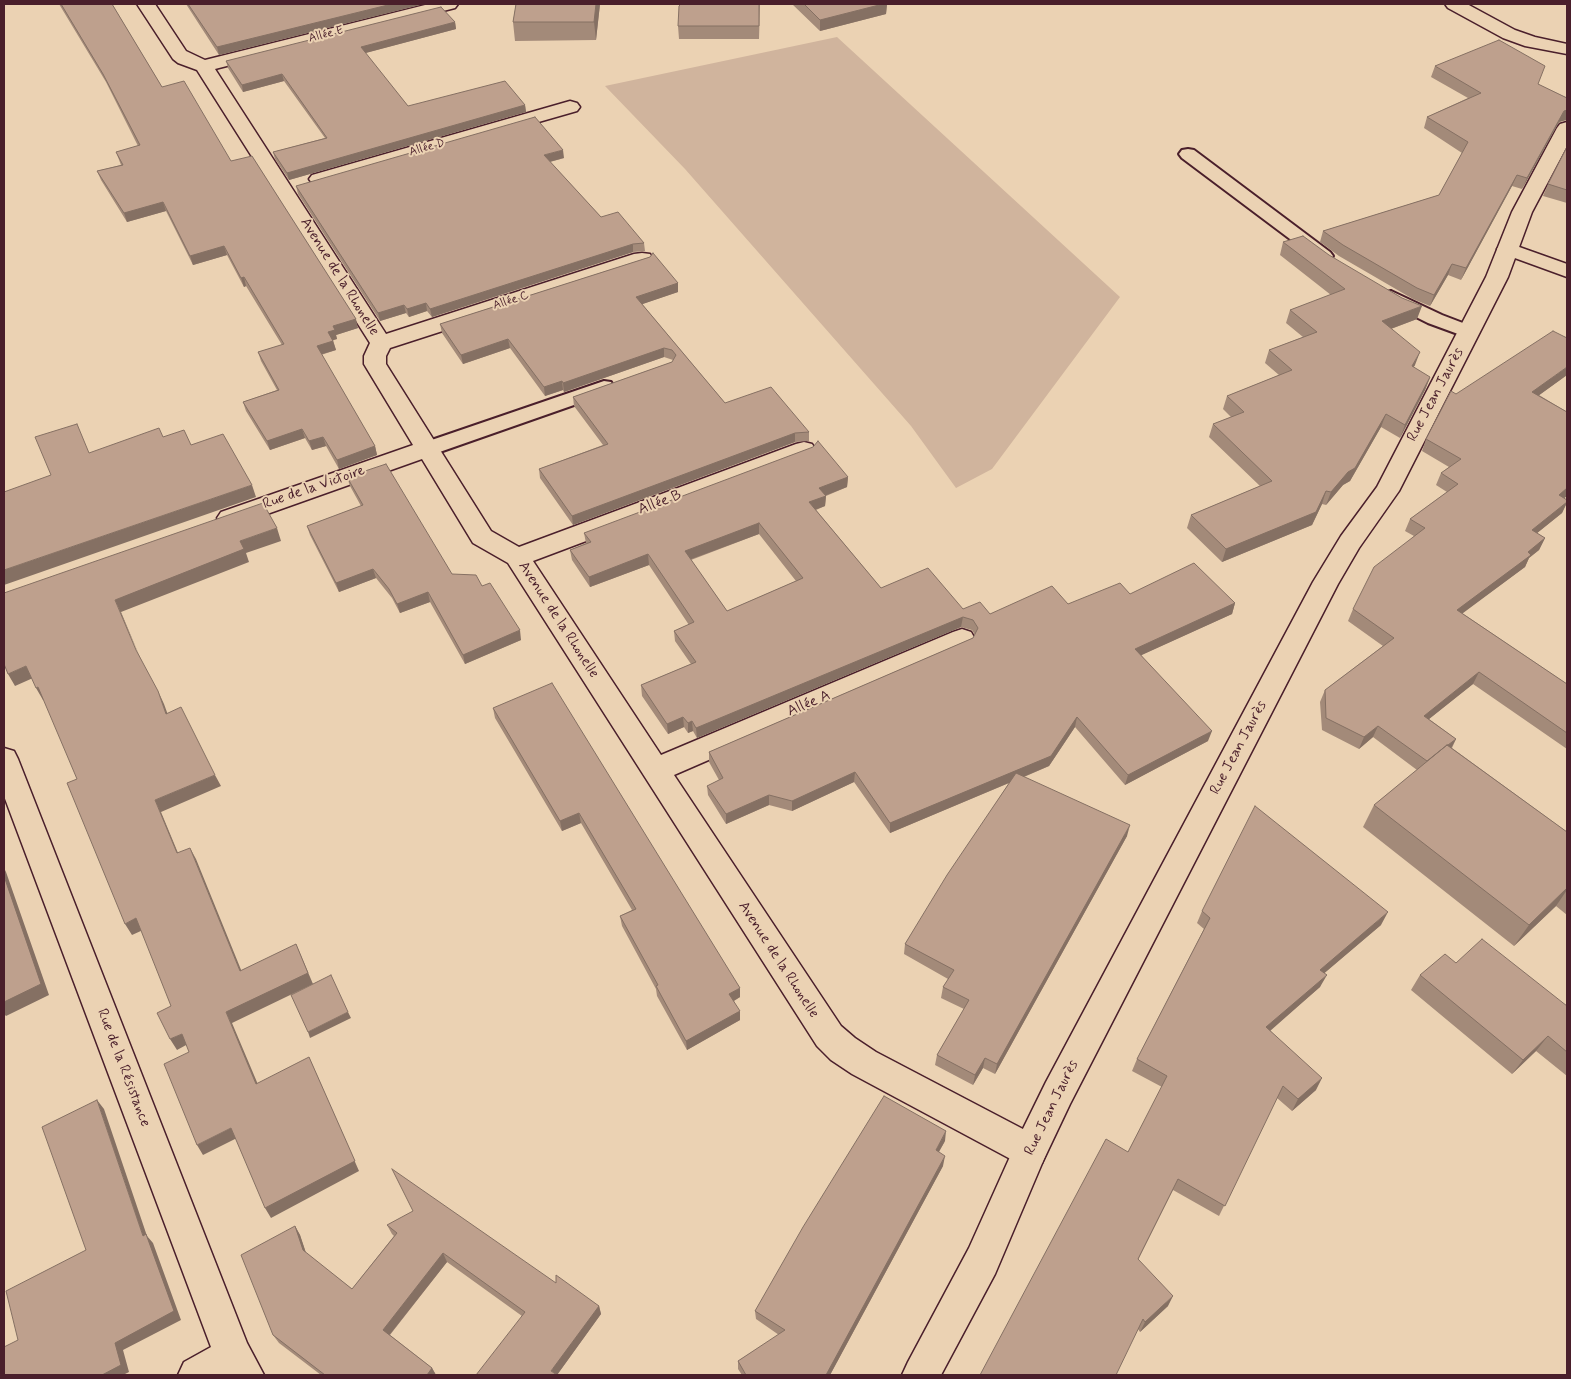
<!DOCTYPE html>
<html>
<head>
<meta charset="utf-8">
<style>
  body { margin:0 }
  #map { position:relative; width:1571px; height:1379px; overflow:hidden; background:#ebd2b3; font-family:Mynerve,sans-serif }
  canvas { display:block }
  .frame { position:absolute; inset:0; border:5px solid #4a1f2b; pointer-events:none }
</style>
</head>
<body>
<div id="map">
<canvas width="1571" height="1379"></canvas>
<div class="frame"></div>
</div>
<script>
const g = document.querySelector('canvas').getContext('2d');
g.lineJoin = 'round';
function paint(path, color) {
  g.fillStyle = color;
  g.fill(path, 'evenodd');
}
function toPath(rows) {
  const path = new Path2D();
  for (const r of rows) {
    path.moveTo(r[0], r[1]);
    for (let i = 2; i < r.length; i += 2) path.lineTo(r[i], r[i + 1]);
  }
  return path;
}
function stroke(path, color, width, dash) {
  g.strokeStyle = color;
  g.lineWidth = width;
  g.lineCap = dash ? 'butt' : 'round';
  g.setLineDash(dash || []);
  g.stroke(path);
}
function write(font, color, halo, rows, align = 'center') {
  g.font = font + ' Mynerve,sans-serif';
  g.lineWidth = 4;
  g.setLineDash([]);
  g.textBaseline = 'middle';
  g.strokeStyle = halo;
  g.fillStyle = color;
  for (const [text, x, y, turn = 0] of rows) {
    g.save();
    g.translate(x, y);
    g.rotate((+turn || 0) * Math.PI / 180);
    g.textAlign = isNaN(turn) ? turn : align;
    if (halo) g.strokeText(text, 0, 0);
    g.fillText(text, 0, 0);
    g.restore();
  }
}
paint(toPath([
  [837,37,1120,297,992,469,956,488,911,426,685,169,605,86]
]), '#d0b49d');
const lane = toPath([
  [1188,149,1194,150,1330,252,1333,256,1330,260,1324,261,1318,260,1182,158,1179,154,1182,150,1188,149],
  [1391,291,1442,315,1476,328,1479,332,1476,336,1469,338,1428,323,1384,301,1382,297,1384,293,1391,291],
  [604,381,611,382,614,387,611,392,434,454,427,456,420,454,417,449,420,444,604,381]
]);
const street = toPath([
  [137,4,155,4,186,51,205,60,429,4,458,4,455,8,215,69,386,334,634,254,642,253,650,254,653,259,650,264,390,348,386,356,386,364,491,531,519,547,796,444,804,442,812,444,816,450,812,456,533,561,661,755,953,632,962,629,971,632,975,639,971,646,674,775,841,1026,855,1038,876,1052,1042,1139,1047,1151,1042,1163,1030,1167,1018,1163,852,1074,831,1060,817,1046,508,563,473,543,422,459,239,524,230,527,221,524,217,518,221,512,413,445,364,364,364,356,370,343,197,70,178,63,173,59,137,4],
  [1445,4,1467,4,1515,30,1535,37,1567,44,1567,54,1525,46,1503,38,1448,8,1445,4],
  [570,101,577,103,580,107,577,111,326,183,319,185,312,183,309,179,312,175,570,101],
  [1508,243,1567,264,1567,277,1501,253,1497,249,1501,245,1508,243],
  [4,748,14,751,18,759,247,1343,264,1375,178,1375,184,1362,211,1347,4,796,4,748]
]);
const secondary = toPath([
  [1567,122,1567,146,1532,212,1508,277,1399,491,1359,548,1338,584,1070,1104,1043,1161,995,1274,941,1375,902,1375,908,1362,969,1248,1018,1139,1046,1082,1313,582,1341,536,1377,487,1486,277,1512,212,1557,128,1560,124,1567,122]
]);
stroke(lane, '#4a1f2b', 4);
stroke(street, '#4a1f2b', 3);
stroke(secondary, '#4a1f2b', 3);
paint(lane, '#ebd2b3');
paint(street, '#ebd2b3');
paint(secondary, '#ebd2b3');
paint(toPath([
  [59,4,112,4,162,87,231,161,358,328,336,335,337,339,333,340,336,350,321,355,375,446,377,455,339,469,326,446,312,450,305,438,270,450,246,411,243,402,277,390,261,361,258,352,282,345,246,286,244,287,227,255,193,265,166,211,127,222,101,180,97,171,121,165,116,152,138,146,106,82],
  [186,4,424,4,219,55],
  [516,4,600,4,596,40,515,41,513,22],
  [760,4,759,39,679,39,678,26],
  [792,4,887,4,886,14,820,31],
  [455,22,456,29,365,53,408,106,525,105,526,112,289,180,275,159,273,152,325,138,284,81,243,92,228,68,226,61],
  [1435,66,1538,84,1567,98,1567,121,1566,120,1559,122,1522,189,1512,186,1461,280,1448,275,1430,306,1413,299,1339,256,1320,242,1323,231,1439,195,1462,153,1424,128,1427,117,1468,98,1431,77],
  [1567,147,1567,203,1543,196,1548,184],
  [564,158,550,162,601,217,644,243,645,251,633,252,432,317,427,311,409,317,406,313,380,321,298,194,296,186],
  [1283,242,1417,319,1391,329,1415,365,1413,367,1430,378,1425,390,1400,438,1381,427,1350,481,1343,485,1326,505,1322,504,1312,525,1222,562,1187,528,1191,515,1260,486,1209,437,1213,424,1231,417,1223,409,1227,396,1279,375,1265,363,1269,350,1303,337,1286,323,1290,310,1331,295,1280,255],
  [650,257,678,283,678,292,642,304,725,403,809,432,809,441,795,442,573,525,540,478,539,469,603,445,574,406,573,397,672,362,673,360,664,357,564,392,563,390,545,396,510,348,463,364,442,333,440,324],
  [1567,375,1539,395,1567,412,1567,496,1564,498,1567,500,1567,503,1562,513,1537,533,1545,538,1539,550,1529,558,1525,567,1462,613,1567,684,1567,749,1473,684,1429,719,1456,739,1452,748,1567,832,1567,915,1556,906,1514,946,1363,827,1374,805,1417,770,1373,737,1359,749,1322,730,1320,702,1325,690,1383,646,1348,621,1353,609,1414,536,1405,531,1410,519,1447,492,1436,485,1441,473,1449,467,1422,451,1426,439,1456,394],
  [347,477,452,574,482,586,521,640,465,664,430,602,400,613,392,598,376,578,339,592,310,535,307,526,361,506,350,486],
  [848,477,847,487,826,496,825,506,816,510,881,588,963,609,990,614,1068,604,1130,594,1235,603,1232,614,1141,655,1208,741,1125,785,1075,727,1049,766,1024,777,1127,836,995,1074,983,1068,973,1085,935,1065,937,1055,964,1009,941,998,943,987,948,979,904,954,905,944,1009,783,890,833,854,782,792,811,769,805,726,824,708,795,707,786,719,780,709,762,709,752,973,638,975,635,972,630,961,627,697,738,693,731,688,733,684,727,668,734,642,696,641,685,691,664,675,641,674,631,689,625,649,565,590,587,572,560,570,550,586,543,584,533],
  [759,534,796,581,727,611,691,560],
  [493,708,740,997,734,1001,740,1020,687,1050,657,996,656,989,622,926,620,916,632,910,581,823,562,831,495,718],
  [1202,911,1381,925,1324,973,1320,987,1270,1030,1316,1090,1292,1111,1277,1098,1219,1216,1173,1190,1138,1260,1168,1306,1140,1332,1138,1329,1128,1152,1162,1087,1132,1071,1137,1059,1204,929,1197,923],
  [1456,963,1567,1006,1567,1076,1536,1051,1512,1074,1411,990,1420,975],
  [945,1141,939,1152,943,1166,830,1375,742,1375,738,1369,738,1361,779,1335,756,1319,755,1311],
  [387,1225,556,1283,599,1306,601,1314,557,1375,522,1316,447,1262,390,1335,432,1368,436,1375,321,1375,279,1343,273,1335,295,1226,300,1235,306,1253,352,1289,394,1236,392,1234]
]), '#a38a79');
paint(toPath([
  [392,4,424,4,219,55,217,47],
  [596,4,600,4,596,40,594,22],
  [883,4,887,4,886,14,820,31,820,20],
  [455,22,456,29,362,54,361,47],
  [282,74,284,81,243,92,242,85],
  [525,105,526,112,289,180,287,173],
  [1567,110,1566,120,1559,122,1522,189,1527,178,1564,111],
  [563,150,564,158,545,163,544,155],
  [1517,175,1512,186,1461,280,1466,268],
  [163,202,166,211,127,222,124,213],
  [633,244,633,252,432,317,430,309],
  [224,246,227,255,193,265,190,256],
  [1452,264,1448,275,1430,306,1434,295],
  [244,277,246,286,244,287,241,278],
  [678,283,678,292,637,306,636,297],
  [426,303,427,311,409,317,407,309],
  [404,305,406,313,380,321,378,313],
  [1422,306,1417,319,1377,334,1382,321],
  [356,319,358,328,336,335,337,339,330,341,328,332,333,326],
  [508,339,510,348,463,364,461,355],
  [333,341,336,350,319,355,317,346],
  [664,348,664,357,564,392,563,383],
  [1420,352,1415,365,1407,379,1412,366],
  [1567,367,1567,375,1527,404,1532,392],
  [1430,377,1425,390,1400,438,1405,425],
  [562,381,563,390,545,396,544,387],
  [1386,414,1381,427,1350,481,1343,485,1326,505,1331,492],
  [302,429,305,438,270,450,267,441],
  [795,433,795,442,573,525,572,516],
  [323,437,326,446,312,450,309,441],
  [375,446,377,455,339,469,337,460],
  [848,477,847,487,819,498,819,488],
  [252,485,256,497,4,585,4,570],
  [1567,488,1567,496,1553,507,1559,495],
  [1326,491,1322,504,1312,525,1222,562,1226,549],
  [826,496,825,506,809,512,809,502],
  [1567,502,1562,513,1526,542,1532,530],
  [759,523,759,534,686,561,685,551],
  [277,528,281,541,246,553,249,562,121,612,142,662,115,600,240,541],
  [1545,538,1539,550,1529,558,1525,567,1451,622,1457,610],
  [648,554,649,565,590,587,589,577],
  [373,569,376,578,339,592,336,583],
  [428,592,430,602,400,613,397,604],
  [1235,603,1232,614,1133,659,1135,649],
  [963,617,961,627,697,738,696,728],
  [520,630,521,640,465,664,463,655],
  [26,666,33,678,15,686,8,674],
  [1479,672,1473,684,1419,727,1424,716],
  [38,687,45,699,43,700,36,688],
  [158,691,164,704,172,726,166,714],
  [683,717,684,727,668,734,667,724],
  [1077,717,1075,727,1049,766,890,833,890,823],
  [692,721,693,731,688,733,688,723],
  [1378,726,1373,737,1359,749,1364,737],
  [1212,731,1208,741,1125,785,1128,775],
  [1456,739,1450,750,1428,762],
  [855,772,854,782,792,811,792,801],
  [215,775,221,786,161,812,183,865,177,853,155,800],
  [769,795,769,805,726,824,726,814],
  [579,813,581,823,562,831,560,821],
  [1130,825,1127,836,995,1074,997,1064],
  [190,848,196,859,246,982,240,971],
  [4,868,6,872,49,995,6,1016,4,1014],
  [1567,888,1567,890,1556,906,1514,946,1529,925],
  [1388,912,1381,925,1314,982,1320,970],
  [136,918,143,930,132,935,125,924],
  [296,944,313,984,232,1023,262,1094,256,1084,226,1012],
  [1327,975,1320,987,1261,1039,1266,1027],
  [740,988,740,997,730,1003,729,994],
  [740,1011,740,1020,687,1050,686,1041],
  [348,1012,351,1018,310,1038,308,1032],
  [182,1034,188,1044,177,1050,170,1039],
  [1548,1036,1536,1051,1512,1074,1523,1060],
  [309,1057,359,1171,271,1218,265,1208],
  [985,1058,983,1068,973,1085,975,1075],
  [1322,1078,1316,1090,1292,1111,1298,1099],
  [97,1100,104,1109,147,1236,153,1243,181,1320,123,1350,129,1372,123,1375,102,1375,115,1343,143,1236],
  [231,1128,237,1138,203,1155,197,1145],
  [946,1131,945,1141,934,1160,936,1150],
  [945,1156,943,1166,830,1375,826,1375],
  [295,1226,300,1235,308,1259,303,1250],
  [443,1253,447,1262,387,1338,383,1330],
  [1173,1296,1168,1306,1140,1332,1145,1322],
  [599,1306,601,1314,557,1375,551,1371],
  [432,1368,436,1375,427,1375]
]), '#857063');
const building = toPath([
  [61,4,112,4,162,87,184,81,231,161,252,156,356,319,333,326,335,330,328,332,333,341,317,346,375,446,337,460,323,437,309,441,302,429,267,441,243,402,279,390,258,352,284,344,244,277,241,278,224,246,190,256,163,202,124,213,97,171,123,165,116,152,140,145,103,74,61,4],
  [188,4,392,4,217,47,188,4],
  [516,4,596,4,594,22,513,22,516,4],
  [681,4,759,4,759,26,678,26,679,6,681,4],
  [804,4,883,4,820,20,804,4],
  [441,7,455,22,361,47,408,106,505,81,525,105,287,173,273,152,327,138,282,74,242,85,226,61,441,7],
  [1499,40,1545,66,1538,84,1567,98,1567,110,1564,111,1527,178,1517,175,1466,268,1452,264,1434,295,1417,288,1343,245,1323,231,1439,195,1468,142,1427,117,1481,93,1435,66,1499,40],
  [535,117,563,150,544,155,601,217,618,212,644,243,633,244,430,309,426,303,407,309,404,305,378,313,296,186,535,117],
  [1567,147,1567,190,1548,184,1567,147],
  [1303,236,1329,255,1402,298,1422,306,1382,321,1420,352,1412,366,1430,377,1405,425,1386,414,1355,468,1348,472,1331,492,1326,491,1316,512,1226,549,1191,515,1272,481,1213,424,1244,412,1227,396,1292,370,1269,350,1317,332,1290,310,1345,289,1283,242,1303,236],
  [653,253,678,283,636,297,725,403,771,387,809,432,795,433,572,516,539,469,608,444,573,397,672,362,676,355,672,350,664,348,563,383,562,381,544,387,508,339,461,355,440,324,650,257,653,253],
  [1553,331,1567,338,1567,367,1532,392,1567,412,1567,423,1566,423,1567,424,1567,488,1559,495,1567,500,1567,502,1532,530,1545,538,1528,552,1531,555,1457,610,1567,684,1567,733,1479,672,1424,716,1456,739,1448,745,1447,745,1427,761,1378,726,1364,737,1326,718,1325,690,1394,638,1353,609,1374,567,1425,528,1410,519,1458,484,1441,473,1461,459,1426,439,1451,391,1456,394,1553,331],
  [77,424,89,453,159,428,163,437,184,430,191,445,223,434,252,485,4,570,4,492,51,475,35,437,77,424],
  [818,441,848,477,819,488,826,496,809,502,881,588,928,568,963,609,980,602,990,614,1052,586,1068,604,1120,583,1130,594,1194,563,1235,603,1135,649,1212,731,1128,775,1077,717,1051,756,890,823,855,772,792,801,769,795,726,814,707,786,723,778,709,752,973,638,978,628,973,620,963,617,696,728,692,721,688,723,683,717,667,724,641,685,696,662,674,631,694,622,648,554,589,577,570,550,591,542,584,533,813,447,818,441],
  [759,523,803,578,727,611,685,551,759,523],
  [386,464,452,574,476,575,482,586,490,583,520,630,463,655,428,592,397,604,389,589,373,569,336,583,307,526,363,505,347,477,386,464],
  [263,503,277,528,240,541,244,549,115,600,136,650,158,691,166,714,181,707,215,775,155,800,177,853,190,848,240,971,296,944,308,973,226,1012,256,1084,309,1057,355,1161,265,1208,231,1128,197,1145,164,1064,189,1052,182,1034,170,1039,157,1013,171,1006,136,918,125,924,67,783,77,779,38,687,36,688,26,666,8,674,4,664,4,593,263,503],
  [552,683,740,988,729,994,740,1011,686,1041,656,986,658,985,620,916,636,909,579,813,560,821,493,708,552,683],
  [1447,745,1567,832,1567,888,1529,925,1374,805,1447,745],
  [1016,773,1130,825,997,1064,985,1058,975,1075,937,1055,969,1000,943,987,954,970,905,944,947,875,1016,773],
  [1255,806,1388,912,1320,970,1327,975,1266,1027,1322,1078,1298,1099,1283,1086,1225,1206,1178,1179,1138,1259,1173,1296,1145,1322,1143,1319,1116,1375,980,1375,1106,1139,1128,1152,1167,1076,1137,1059,1210,918,1202,911,1255,806],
  [4,876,41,984,4,1002,4,876],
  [1482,939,1567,1006,1567,1052,1548,1036,1523,1060,1420,975,1445,954,1456,963,1482,939],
  [331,975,348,1012,308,1032,291,995,331,975],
  [884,1096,946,1131,936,1150,945,1156,826,1375,746,1375,738,1361,785,1330,755,1311,803,1227,884,1096],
  [97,1100,143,1236,146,1234,174,1311,115,1343,121,1365,102,1375,4,1375,4,1347,18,1340,6,1291,86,1250,42,1127,97,1100],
  [392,1169,556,1283,556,1275,599,1306,551,1371,557,1375,476,1375,525,1312,443,1253,383,1330,432,1368,427,1375,325,1375,273,1335,241,1255,295,1226,303,1250,352,1289,397,1233,387,1225,413,1211,392,1169]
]);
paint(building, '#bea08d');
stroke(building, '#857063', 1);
write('12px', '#4a1f2b', '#ebd2b3', [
  ["Allée E",326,35,-14],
  ["Allée D",427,148,-16],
  ["Allée C",511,301,-18]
]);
write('15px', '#4a1f2b', '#ebd2b3', [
  ["Avenue de la Rhonelle",339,277,58],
  ["Rue Jean Jaurès",1436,395,-62],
  ["Rue de la Victoire",314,488,-19],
  ["Allée B",660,503,-20],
  ["Avenue de la Rhonelle",558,620,57],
  ["Allée A",809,704,-23],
  ["Rue Jean Jaurès",1239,748,-62],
  ["Avenue de la Rhonelle",778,960,57],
  ["Rue de la Résistance",123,1068,69],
  ["Rue Jean Jaurès",1052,1108,-64]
]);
</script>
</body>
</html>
